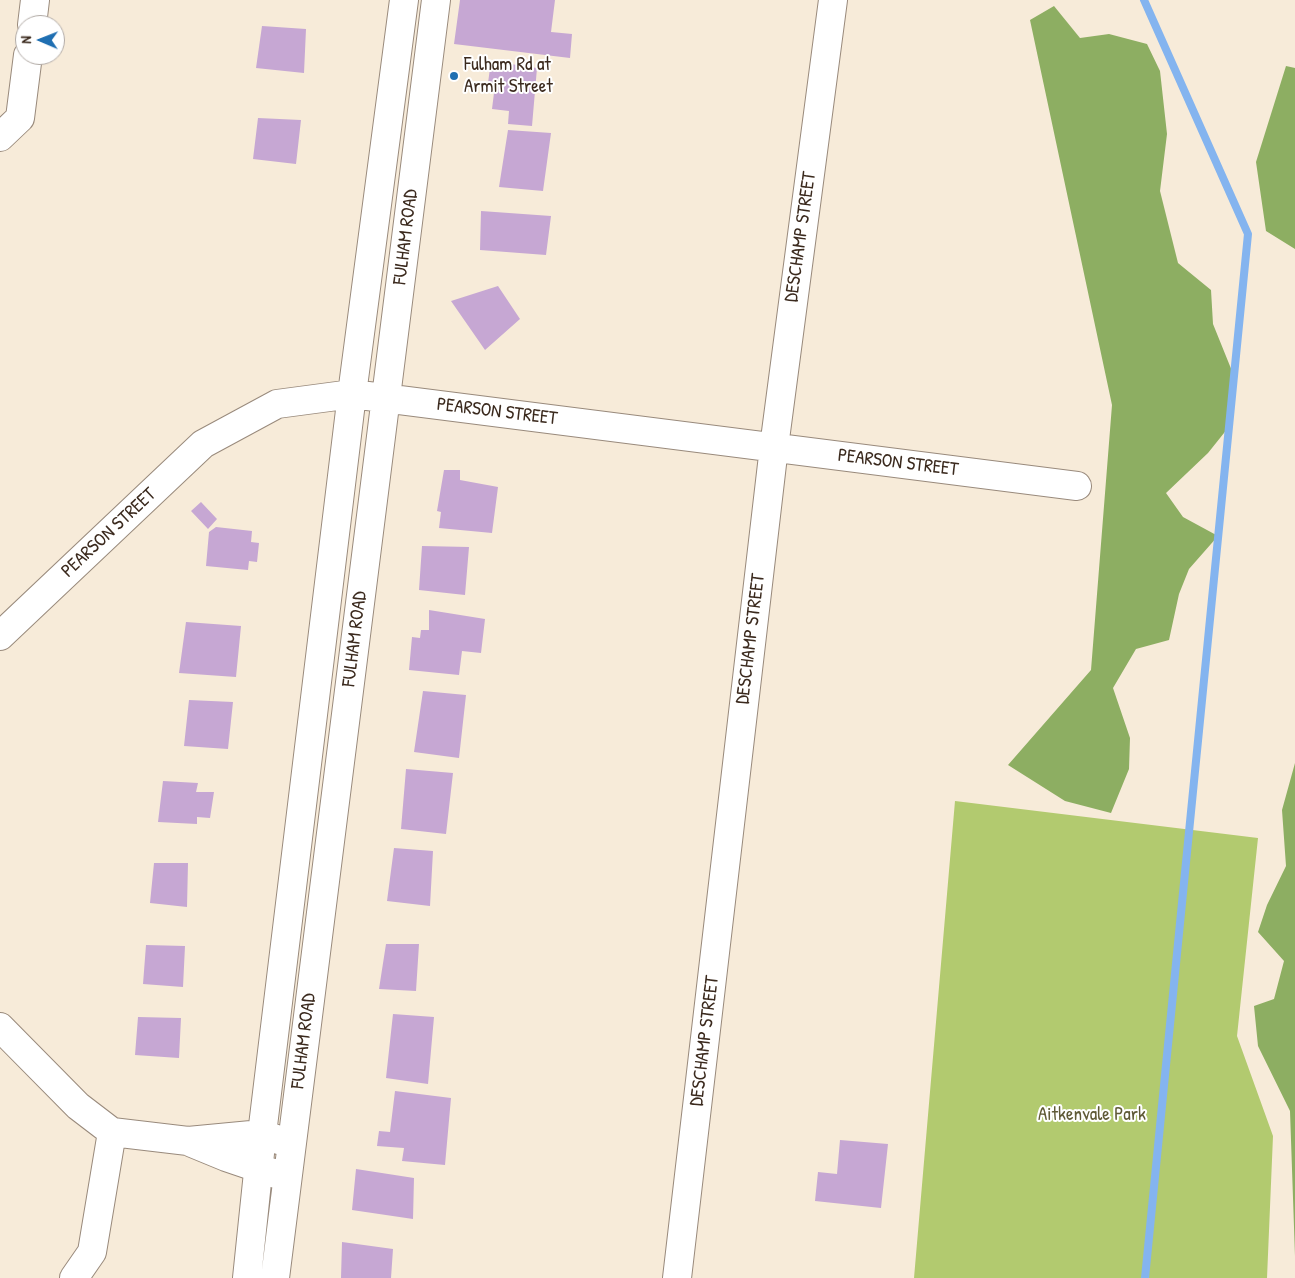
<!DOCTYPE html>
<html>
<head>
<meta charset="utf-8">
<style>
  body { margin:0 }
  #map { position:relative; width:1295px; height:1278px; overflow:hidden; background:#f7ebd9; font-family:"Patrick Hand",sans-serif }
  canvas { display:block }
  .north { position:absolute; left:15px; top:15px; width:50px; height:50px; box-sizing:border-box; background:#fff; border:1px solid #b1aaa5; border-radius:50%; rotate:271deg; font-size:14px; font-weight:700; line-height:20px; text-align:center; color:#3b2a1e }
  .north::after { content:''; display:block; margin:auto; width:18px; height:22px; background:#1f6fb2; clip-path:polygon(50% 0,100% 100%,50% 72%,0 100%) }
</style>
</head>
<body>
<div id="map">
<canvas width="1295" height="1278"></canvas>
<div class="north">N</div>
</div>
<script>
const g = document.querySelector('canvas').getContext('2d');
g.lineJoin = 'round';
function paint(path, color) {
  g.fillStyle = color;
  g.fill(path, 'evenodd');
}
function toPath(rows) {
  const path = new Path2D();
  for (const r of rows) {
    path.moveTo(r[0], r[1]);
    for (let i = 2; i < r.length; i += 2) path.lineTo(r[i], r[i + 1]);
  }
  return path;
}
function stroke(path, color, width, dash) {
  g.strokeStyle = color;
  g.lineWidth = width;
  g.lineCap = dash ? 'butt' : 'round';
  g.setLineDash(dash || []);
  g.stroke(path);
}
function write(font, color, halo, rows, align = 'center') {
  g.font = font + ' "Patrick Hand",sans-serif';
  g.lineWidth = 4;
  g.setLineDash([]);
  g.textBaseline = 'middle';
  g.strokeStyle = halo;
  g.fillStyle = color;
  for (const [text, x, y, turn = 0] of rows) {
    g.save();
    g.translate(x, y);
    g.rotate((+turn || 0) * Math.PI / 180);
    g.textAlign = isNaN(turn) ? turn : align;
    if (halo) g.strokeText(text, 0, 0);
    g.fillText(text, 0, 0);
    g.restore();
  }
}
paint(toPath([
  [955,801,1258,838,1237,1036,1273,1136,1267,1278,914,1278]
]), '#b2ca6f');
paint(toPath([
  [1054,6,1080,38,1109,34,1147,44,1160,71,1167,134,1160,191,1178,263,1211,290,1213,324,1234,376,1228,428,1208,453,1166,493,1183,517,1218,536,1189,569,1179,594,1169,640,1136,649,1113,688,1130,738,1129,769,1111,813,1065,801,1008,765,1091,670,1112,405,1030,20],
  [1286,66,1295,68,1295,249,1266,231,1256,162],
  [1295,763,1295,1256,1290,1111,1258,1046,1254,1006,1274,999,1284,961,1258,932,1267,905,1286,866,1282,810]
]), '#8dae62');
stroke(toPath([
  [1144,0,1248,234,1145,1278]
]), '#84b4ef', 8);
paint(toPath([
  [460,0,555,0,551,32,572,34,570,58,454,44],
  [262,26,306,29,304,73,256,68],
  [491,61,537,68,532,126,508,124,509,111,492,109,495,85,488,83],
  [258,118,301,120,296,164,253,159],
  [508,130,551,133,543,191,499,187],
  [481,211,551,216,546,255,480,250],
  [498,286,520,319,485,350,451,301],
  [444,470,460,470,460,480,498,487,492,533,439,528,441,512,437,511],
  [201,502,217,519,208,529,191,511],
  [216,527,252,531,251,542,259,543,257,562,249,561,248,570,206,566,209,532],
  [422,546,469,547,465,595,419,590],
  [429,610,485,619,481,653,462,651,459,675,409,670,412,637,420,638,421,630,429,630],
  [186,622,241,626,236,677,179,673],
  [423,691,466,695,459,758,414,752],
  [189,700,233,702,228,749,184,746],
  [406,769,453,773,446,834,401,829],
  [163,781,198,783,196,792,214,792,210,818,197,817,197,824,158,822],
  [394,848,433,851,430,906,387,901],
  [154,863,188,863,187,907,150,903],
  [386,944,419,944,416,991,379,989],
  [146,945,185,946,183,987,143,984],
  [393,1014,434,1017,428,1084,386,1078],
  [138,1017,181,1018,179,1058,135,1055],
  [395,1091,451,1098,445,1165,402,1161,404,1148,377,1146,379,1131,390,1132],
  [840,1140,888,1144,881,1208,815,1201,818,1172,837,1174],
  [356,1169,414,1178,413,1219,352,1210],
  [342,1242,393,1249,391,1278,341,1278]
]), '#c6a7d3');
const minor = toPath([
  [32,25,35,0],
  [0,137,20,118,28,55],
  [0,636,203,444,277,404,352,394,1077,486],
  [0,1027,78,1106,112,1132,188,1141,262,1134,279,1140],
  [192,1143,226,1157,276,1174],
  [74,1278,92,1252,112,1132],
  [247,1278,262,1134,352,394,404,0],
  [275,1278,436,0],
  [677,1278,774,447,833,0]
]);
stroke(minor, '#998a7c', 30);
stroke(minor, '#fff', 28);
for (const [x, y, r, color] of [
  [454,76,5,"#1f6fb2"]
]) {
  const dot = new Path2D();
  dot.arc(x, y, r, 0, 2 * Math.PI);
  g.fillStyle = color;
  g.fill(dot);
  stroke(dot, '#fff', 2);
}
write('19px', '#3b2a1e', '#fff', [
  ["Fulham Rd at",464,65],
  ["Armit Street",464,87]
], 'left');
write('19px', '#3b2a1e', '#fff', [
  ["FULHAM ROAD",406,237,-83],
  ["DESCHAMP STREET",801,237,-82],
  ["PEARSON STREET",497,412,7],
  ["PEARSON STREET",898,463,7],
  ["PEARSON STREET",109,533,-43],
  ["FULHAM ROAD",355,639,-83],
  ["DESCHAMP STREET",751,639,-83],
  ["FULHAM ROAD",304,1041,-83],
  ["DESCHAMP STREET",705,1041,-83]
]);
write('19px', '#5f5a36', '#fff', [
  ["Aitkenvale Park",1092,1115]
]);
</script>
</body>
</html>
